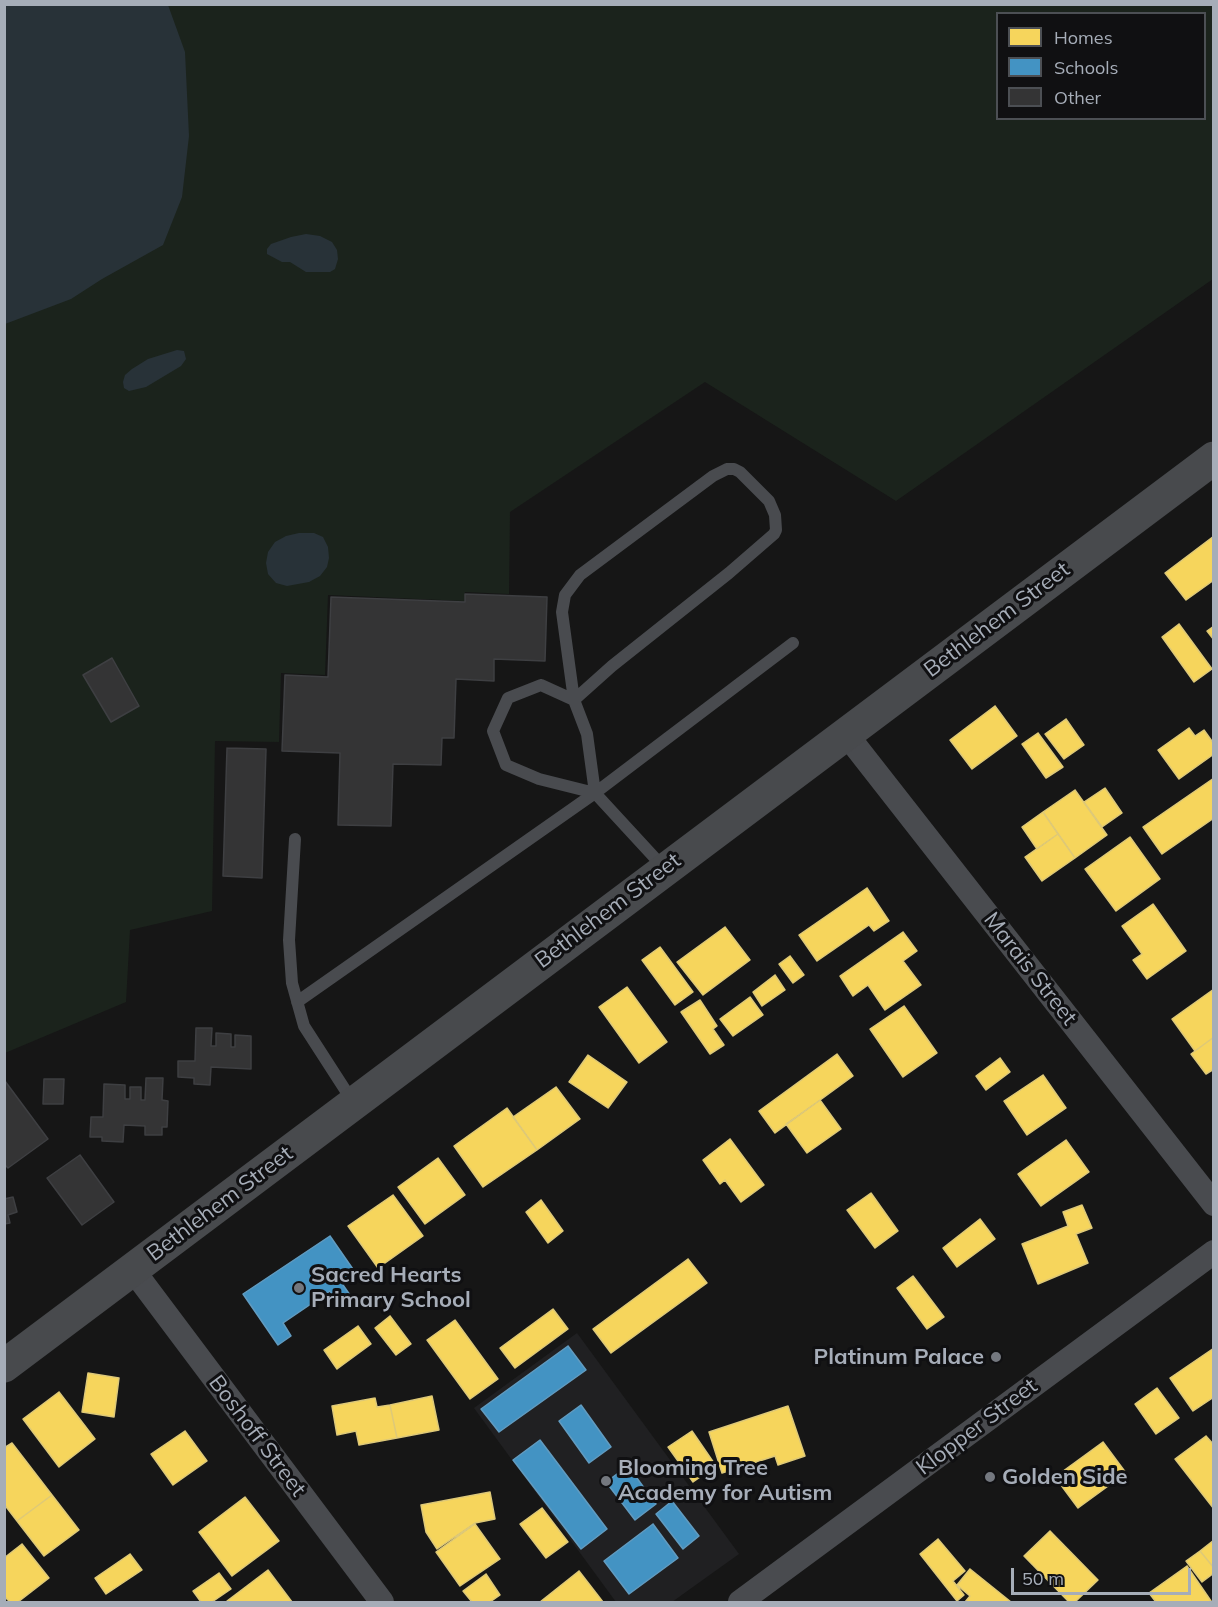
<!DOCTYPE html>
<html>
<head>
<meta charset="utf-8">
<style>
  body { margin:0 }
  #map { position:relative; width:1218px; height:1607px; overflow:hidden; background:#161616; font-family:Mulish,sans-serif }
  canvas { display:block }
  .frame { position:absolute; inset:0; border:6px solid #a6adb8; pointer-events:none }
  .legend { position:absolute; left:996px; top:12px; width:210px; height:108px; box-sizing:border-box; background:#101012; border:2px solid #4c4f54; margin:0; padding:8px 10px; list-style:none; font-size:18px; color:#a6adb8 }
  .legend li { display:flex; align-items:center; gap:12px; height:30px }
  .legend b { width:30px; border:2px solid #4c4f54 }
  .scale { position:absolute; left:1011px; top:1568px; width:180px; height:27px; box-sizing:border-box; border:3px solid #a6adb8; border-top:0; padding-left:8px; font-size:18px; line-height:21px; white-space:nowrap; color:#a6adb8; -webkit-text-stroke:4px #101012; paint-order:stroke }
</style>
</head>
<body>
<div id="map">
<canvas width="1218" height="1607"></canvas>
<div class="frame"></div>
<ul class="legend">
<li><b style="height:16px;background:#f6d55c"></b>Homes</li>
<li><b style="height:16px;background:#4393c3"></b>Schools</li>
<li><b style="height:16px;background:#343435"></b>Other</li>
</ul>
<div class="scale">50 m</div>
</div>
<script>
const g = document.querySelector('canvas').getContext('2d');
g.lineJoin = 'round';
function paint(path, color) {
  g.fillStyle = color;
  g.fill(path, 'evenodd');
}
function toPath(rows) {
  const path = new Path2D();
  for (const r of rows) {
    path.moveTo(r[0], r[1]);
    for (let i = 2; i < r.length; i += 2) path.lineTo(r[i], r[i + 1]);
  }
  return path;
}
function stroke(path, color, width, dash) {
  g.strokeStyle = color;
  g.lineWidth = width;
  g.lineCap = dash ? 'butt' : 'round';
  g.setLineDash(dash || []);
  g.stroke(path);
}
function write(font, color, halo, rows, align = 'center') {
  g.font = font + ' Mulish,sans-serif';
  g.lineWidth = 6;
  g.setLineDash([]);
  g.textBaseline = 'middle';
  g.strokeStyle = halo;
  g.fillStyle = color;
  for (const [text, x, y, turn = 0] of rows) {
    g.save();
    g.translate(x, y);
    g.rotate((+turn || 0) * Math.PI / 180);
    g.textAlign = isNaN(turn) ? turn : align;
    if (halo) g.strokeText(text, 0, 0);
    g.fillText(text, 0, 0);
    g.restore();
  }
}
paint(toPath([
  [577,1333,739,1554,672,1602,616,1602,474,1408]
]), '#202022');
paint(toPath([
  [5,5,1213,5,1213,279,896,501,705,382,510,512,509,594,465,592,464,601,328,595,325,675,281,673,279,742,215,741,212,911,130,930,126,1002,5,1053],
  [998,14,1204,14,1204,118,998,118]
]), '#1b231c');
paint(toPath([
  [5,4,168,5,185,52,189,136,182,197,163,245,102,279,71,299,5,324],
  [306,234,320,236,332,242,337,250,338,259,335,269,330,272,306,272,290,262,282,262,267,254,267,249,271,244,291,237],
  [177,350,184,351,186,359,181,366,146,387,129,391,124,388,123,382,125,375,132,369,148,359],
  [299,533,314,533,323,537,328,547,329,558,327,567,320,576,309,582,287,586,276,583,268,574,266,563,268,552,275,542,286,536]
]), '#283238');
const homes = toPath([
  [1214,536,1214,580,1186,600,1165,573,1214,536],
  [1179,624,1212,669,1194,682,1162,637,1179,624],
  [1214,626,1214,640,1207,631,1214,626],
  [995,706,1017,736,972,769,950,740,995,706],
  [1066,719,1084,745,1064,759,1045,734,1066,719],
  [1189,728,1195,736,1204,730,1214,744,1214,754,1179,779,1158,750,1189,728],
  [1038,733,1063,767,1046,778,1022,744,1038,733],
  [1214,778,1214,818,1162,854,1143,827,1214,778],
  [1105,788,1122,813,1102,827,1084,802,1105,788],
  [1075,790,1107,835,1075,858,1043,812,1075,790],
  [1043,812,1058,834,1037,849,1022,827,1043,812],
  [1058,834,1075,858,1042,881,1025,857,1058,834],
  [1130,837,1160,879,1116,911,1085,869,1130,837],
  [867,888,889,921,874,931,869,925,817,961,799,935,867,888],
  [1153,904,1186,951,1147,979,1133,960,1142,954,1122,926,1153,904],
  [725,927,750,960,703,995,677,962,725,927],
  [903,932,917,951,903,961,921,985,885,1010,868,985,853,996,840,976,903,932],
  [660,947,693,992,675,1005,642,960,660,947],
  [790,956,804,975,793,983,779,964,790,956],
  [775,975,785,990,762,1006,753,992,775,975],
  [627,987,667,1042,639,1063,599,1007,627,987],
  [1214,989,1214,1037,1195,1051,1172,1019,1214,989],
  [750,997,763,1015,733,1036,720,1019,750,997],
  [700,1000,717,1026,713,1029,724,1045,710,1054,681,1012,700,1000],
  [904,1006,937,1053,903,1077,870,1029,904,1006],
  [1214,1037,1214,1069,1206,1074,1191,1054,1214,1037],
  [837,1054,853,1076,775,1133,759,1111,837,1054],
  [588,1055,627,1082,608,1108,569,1082,588,1055],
  [1000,1058,1010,1072,986,1090,976,1076,1000,1058],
  [1043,1075,1066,1108,1027,1135,1004,1101,1043,1075],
  [556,1087,580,1119,537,1150,513,1117,556,1087],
  [820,1100,841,1129,807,1153,786,1124,820,1100],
  [507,1108,537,1150,483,1187,454,1146,507,1108],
  [730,1139,764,1185,741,1202,725,1180,720,1184,703,1160,730,1139],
  [1066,1140,1089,1172,1041,1206,1018,1174,1066,1140],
  [438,1158,465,1195,425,1224,398,1187,438,1158],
  [871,1193,898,1231,875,1248,847,1210,871,1193],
  [393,1195,423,1236,378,1268,348,1226,393,1195],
  [541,1200,563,1231,548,1243,526,1212,541,1200],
  [1082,1205,1092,1228,1076,1234,1088,1263,1038,1284,1022,1244,1068,1226,1063,1212,1082,1205],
  [980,1219,995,1239,957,1267,943,1248,980,1219],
  [688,1259,707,1283,611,1353,593,1329,688,1259],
  [913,1276,944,1317,927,1329,897,1288,913,1276],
  [553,1309,568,1329,515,1368,500,1348,553,1309],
  [390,1316,411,1344,396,1355,375,1328,390,1316],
  [455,1320,498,1379,470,1399,427,1340,455,1320],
  [358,1326,371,1344,337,1369,324,1350,358,1326],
  [1214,1348,1214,1397,1193,1411,1170,1378,1214,1348],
  [88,1373,119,1378,114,1417,82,1412,88,1373],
  [1157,1388,1179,1418,1156,1434,1135,1404,1157,1388],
  [59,1392,95,1439,59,1467,23,1419,59,1392],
  [432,1396,439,1430,397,1438,390,1405,432,1396],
  [375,1398,377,1407,390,1405,397,1438,359,1445,356,1431,337,1435,332,1406,375,1398],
  [788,1406,805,1456,778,1465,775,1456,722,1473,709,1432,788,1406],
  [185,1431,207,1461,173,1485,151,1454,185,1431],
  [692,1431,716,1466,693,1482,668,1447,692,1431],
  [1206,1436,1214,1445,1214,1509,1175,1459,1206,1436],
  [1103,1442,1126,1473,1078,1508,1055,1477,1103,1442],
  [12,1443,52,1495,17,1521,4,1504,4,1448,12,1443],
  [490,1492,495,1519,475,1523,437,1549,426,1532,421,1505,490,1492],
  [52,1495,79,1530,44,1556,17,1521,52,1495],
  [245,1497,279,1541,232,1576,199,1532,245,1497],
  [542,1508,568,1542,546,1558,520,1524,542,1508],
  [475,1524,500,1559,460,1586,436,1552,475,1524],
  [1050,1531,1098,1580,1075,1602,1069,1602,1024,1556,1050,1531],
  [938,1539,965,1571,953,1581,964,1595,957,1601,920,1554,938,1539],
  [1214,1540,1214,1568,1200,1551,1214,1540],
  [22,1544,49,1578,18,1602,10,1602,4,1596,4,1558,22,1544],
  [1200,1551,1214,1568,1214,1573,1202,1582,1186,1561,1200,1551],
  [130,1554,142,1570,106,1594,95,1578,130,1554],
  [1187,1566,1211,1601,1208,1602,1156,1602,1149,1593,1187,1566],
  [970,1569,1011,1602,965,1602,970,1596,957,1585,970,1569],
  [268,1570,292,1602,228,1602,227,1601,268,1570],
  [579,1571,603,1602,540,1602,579,1571],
  [219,1573,231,1589,212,1602,201,1602,193,1591,219,1573],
  [486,1574,500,1595,490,1602,472,1602,463,1591,486,1574]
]);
paint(homes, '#f6d55c');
stroke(homes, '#dec978', 1.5);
const schools = toPath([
  [330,1236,357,1275,343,1285,350,1295,338,1303,330,1291,283,1323,291,1336,278,1345,243,1294,330,1236],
  [568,1346,586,1370,499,1432,481,1409,568,1346],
  [581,1405,611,1447,589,1463,559,1421,581,1405],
  [540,1440,607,1529,581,1549,513,1460,540,1440],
  [628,1466,656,1504,635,1520,606,1482,628,1466],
  [672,1501,699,1536,683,1549,656,1514,672,1501],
  [653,1524,678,1558,629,1594,604,1561,653,1524]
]);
paint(schools, '#4393c3');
stroke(schools, '#619bc0', 1.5);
const building = toPath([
  [465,594,547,597,545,661,494,659,494,681,456,679,454,738,442,738,441,765,393,764,391,826,338,825,340,753,282,751,285,675,328,677,331,597,465,602,465,594],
  [112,658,139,706,111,722,83,675,112,658],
  [227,748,266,749,262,878,223,876,227,748],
  [196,1028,212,1028,211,1046,216,1046,216,1033,231,1034,231,1047,235,1047,235,1035,251,1036,251,1069,211,1067,210,1085,194,1084,194,1078,178,1077,178,1061,195,1061,196,1028],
  [146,1078,163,1078,162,1100,168,1101,167,1127,162,1127,162,1135,145,1135,145,1126,124,1125,123,1142,102,1141,102,1137,90,1137,91,1117,103,1117,104,1084,125,1085,125,1099,130,1099,130,1087,141,1087,141,1100,145,1100,146,1078],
  [44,1079,64,1079,63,1104,43,1104,44,1079],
  [5,1081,48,1139,8,1168,4,1164,5,1081],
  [80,1155,114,1202,82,1225,47,1178,80,1155],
  [13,1197,17,1212,8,1215,10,1223,4,1224,4,1199,13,1197]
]);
paint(building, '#343435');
stroke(building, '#3e3f42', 1.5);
stroke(toPath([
  [727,469,734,469,740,472,769,501,775,515,776,530,774,534,729,573,612,666,574,700,562,612,565,595,580,575,713,476,727,469],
  [541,685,574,700,587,734,595,793,539,779,506,765,493,731,508,698,541,685],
  [595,793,665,869],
  [295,839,289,940,292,983,304,1026,353,1102],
  [297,1002,595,793,793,643]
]), '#494b4f', 12);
stroke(toPath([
  [846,734,1214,1204],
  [133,1270,382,1602],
  [740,1602,1214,1252]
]), '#494b4f', 24);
stroke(toPath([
  [4,1366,1214,458]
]), '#484a4d', 33);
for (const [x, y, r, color] of [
  [299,1288,6,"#74787f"],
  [996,1357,6,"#74787f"],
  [990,1477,6,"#74787f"],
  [606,1481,6,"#74787f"]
]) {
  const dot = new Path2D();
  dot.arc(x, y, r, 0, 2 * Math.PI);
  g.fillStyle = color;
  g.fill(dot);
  stroke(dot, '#101012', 2);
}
write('22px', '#a6adb8', '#101012', [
  ["Bethlehem Street",997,620,-37],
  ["Bethlehem Street",608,911,-37],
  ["Marais Street",1030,969,52],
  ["Bethlehem Street",220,1204,-37],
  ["Klopper Street",977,1427,-37],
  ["Boshoff Street",257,1436,53]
]);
write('bold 22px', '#a6adb8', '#101012', [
  ["Sacred Hearts",311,1275],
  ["Primary School",311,1300],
  ["Platinum Palace",984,1357,"right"],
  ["Blooming Tree",618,1468],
  ["Academy for Autism",618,1493],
  ["Golden Side",1002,1477]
], 'left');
</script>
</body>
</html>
